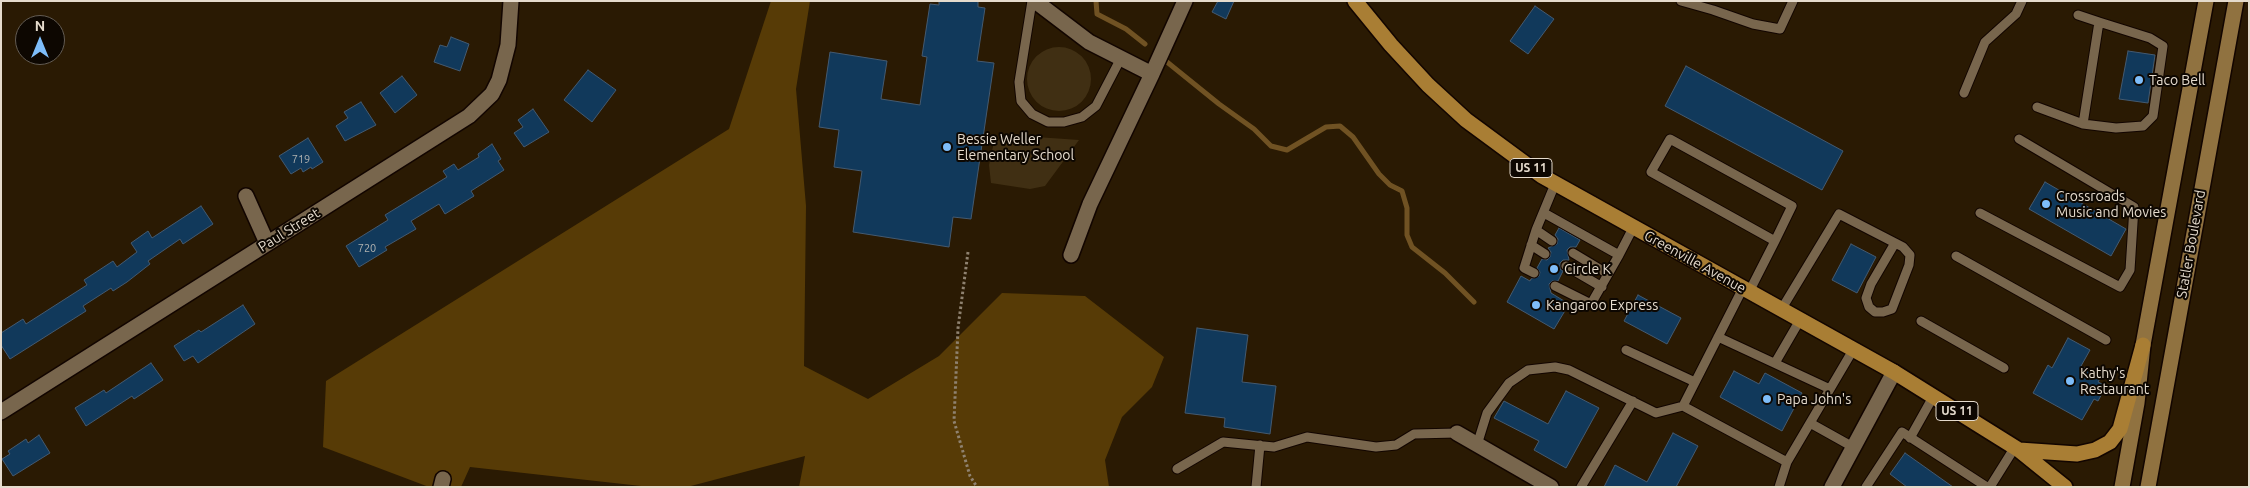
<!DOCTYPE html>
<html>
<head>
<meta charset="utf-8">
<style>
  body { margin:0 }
  #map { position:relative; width:2250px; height:488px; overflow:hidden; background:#2a1a03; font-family:Ubuntu,sans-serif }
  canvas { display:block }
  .frame { position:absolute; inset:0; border:2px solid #e5dbcd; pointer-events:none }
  .north { position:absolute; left:15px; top:15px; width:50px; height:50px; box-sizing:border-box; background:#0d0701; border:1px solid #635c53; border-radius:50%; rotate:0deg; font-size:14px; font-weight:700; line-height:20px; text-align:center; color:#e5dbcd }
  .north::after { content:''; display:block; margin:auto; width:18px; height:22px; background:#7ebdf9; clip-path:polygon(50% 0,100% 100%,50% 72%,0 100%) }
</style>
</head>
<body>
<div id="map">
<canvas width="2250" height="488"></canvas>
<div class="frame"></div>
<div class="north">N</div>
</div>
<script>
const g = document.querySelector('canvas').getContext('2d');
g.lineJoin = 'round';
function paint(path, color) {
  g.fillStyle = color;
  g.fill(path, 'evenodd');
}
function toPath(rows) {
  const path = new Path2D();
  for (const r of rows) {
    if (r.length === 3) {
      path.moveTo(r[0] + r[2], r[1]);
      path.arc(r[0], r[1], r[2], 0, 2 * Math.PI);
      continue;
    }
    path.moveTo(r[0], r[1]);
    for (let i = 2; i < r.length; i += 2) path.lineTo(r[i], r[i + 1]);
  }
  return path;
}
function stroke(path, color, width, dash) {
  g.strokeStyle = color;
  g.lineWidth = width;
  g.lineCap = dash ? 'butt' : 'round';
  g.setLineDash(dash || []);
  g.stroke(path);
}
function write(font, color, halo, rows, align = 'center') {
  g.font = font + ' Ubuntu,sans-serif';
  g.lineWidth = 4;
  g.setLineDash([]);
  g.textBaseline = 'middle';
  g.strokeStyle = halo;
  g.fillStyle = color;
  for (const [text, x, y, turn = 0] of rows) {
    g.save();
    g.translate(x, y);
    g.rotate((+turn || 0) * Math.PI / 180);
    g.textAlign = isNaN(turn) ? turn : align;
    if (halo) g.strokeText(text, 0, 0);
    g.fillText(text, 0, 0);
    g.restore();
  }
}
paint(toPath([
  [1059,79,32],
  [1008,135,1079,140,1045,186,1030,189,991,183,989,165,994,142]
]), '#402f13');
paint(toPath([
  [771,1,810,1,796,89,806,206,804,366,868,399,939,356,1002,293,1085,296,1164,357,1152,387,1122,417,1105,460,1109,487,799,487,805,456,687,487,650,487,470,467,461,487,429,487,323,447,326,381,729,129]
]), '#573b06');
stroke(toPath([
  [1096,1,1097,14,1126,29,1145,44],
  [1167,62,1219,104,1254,129,1271,146,1287,150,1326,127,1340,126,1353,137,1379,174,1390,185,1402,191,1407,208,1407,235,1412,247,1445,273,1474,302]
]), '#705223', 5);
const building = toPath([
  [939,1,978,1,978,7,985,8,977,61,994,63,971,219,953,217,949,247,853,232,862,171,834,167,839,130,819,127,830,52,887,61,881,99,920,105,927,57,922,56,930,4,939,5,939,1],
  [1218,1,1234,1,1226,19,1212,12,1218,1],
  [1535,6,1554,19,1528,54,1510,41,1535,6],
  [451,37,469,44,460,71,434,62,440,45,447,47,451,37],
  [2128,51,2155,55,2148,103,2119,99,2128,51],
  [1686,66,1843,151,1822,190,1665,106,1686,66],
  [588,70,616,90,592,122,564,100,588,70],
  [402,76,417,95,395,113,380,93,402,76],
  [361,102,376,125,345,141,336,126,348,118,344,112,361,102],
  [533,109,549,132,524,147,514,133,523,127,518,120,533,109],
  [308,138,323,162,312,169,311,167,303,172,301,168,291,174,279,156,308,138],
  [492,144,501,159,498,161,504,170,471,191,474,196,445,214,439,204,411,221,416,229,385,247,387,250,359,267,346,246,388,220,385,215,447,177,443,171,454,164,458,170,479,157,478,154,492,144],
  [2045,182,2126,229,2111,256,2029,209,2045,182],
  [201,206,213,224,183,244,180,239,148,261,150,264,127,282,113,291,111,288,83,306,86,311,10,359,1,345,1,333,23,319,26,324,87,285,84,280,113,261,117,267,137,252,131,243,148,231,152,238,201,206],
  [1559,228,1580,240,1576,247,1570,247,1567,250,1569,260,1563,260,1560,263,1560,269,1563,271,1558,281,1552,281,1549,284,1551,293,1569,304,1554,329,1507,302,1521,276,1530,281,1531,279,1539,276,1540,272,1537,268,1542,259,1547,260,1550,257,1551,252,1548,248,1557,244,1558,239,1555,235,1559,228],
  [1851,244,1876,257,1857,293,1832,280,1851,244],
  [1638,295,1681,318,1667,344,1624,321,1638,295],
  [243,305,255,324,198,363,193,356,184,361,174,346,199,330,201,332,243,305],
  [1197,328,1248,335,1242,382,1276,386,1270,434,1224,427,1225,418,1185,413,1197,328],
  [2068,338,2090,350,2081,366,2101,377,2098,382,2106,386,2098,401,2094,399,2082,420,2033,393,2048,365,2052,368,2068,338],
  [151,363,163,380,134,399,132,396,86,426,75,408,104,390,106,393,151,363],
  [1734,371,1759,384,1765,373,1802,393,1782,431,1720,397,1734,371],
  [1566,391,1599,408,1566,468,1534,450,1539,441,1494,418,1504,401,1548,424,1566,391],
  [1673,433,1698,446,1676,487,1604,487,1615,465,1647,482,1673,433],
  [39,435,50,453,13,476,2,459,10,454,8,451,26,439,28,443,39,435],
  [1905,453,1953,487,1907,487,1890,474,1905,453]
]);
paint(building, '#11395b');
stroke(building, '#445a70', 1);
const lane = toPath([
  [1032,1,1019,82,1021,101,1032,114,1048,122,1064,122,1082,117,1096,106,1121,58],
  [1681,1,1713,10,1753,24,1780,29,1793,1],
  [2078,15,2099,22],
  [1964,93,1985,42,2016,14,2022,1],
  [2037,107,2083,124,2116,128,2143,126,2153,116,2163,46,2150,38,2099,22,2083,124],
  [1544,213,1619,255,1591,304,1555,286],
  [1980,213,2120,287,2130,270,2134,207,2019,139],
  [1536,230,1552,241],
  [1531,245,1545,254],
  [1573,253,1608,274],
  [1619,255,1633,228],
  [1956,256,2106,340],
  [1566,266,1602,287],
  [1534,273,1524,268,1536,230,1555,184],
  [1749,292,1775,241,1792,206,1670,139,1651,172,1775,241],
  [1781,310,1839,214,1903,247,1910,255,1909,265,1892,309,1883,312,1875,312,1869,307,1866,298,1871,284,1895,243],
  [1921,321,2004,368],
  [1718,337,1830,389],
  [1626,350,1695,382],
  [1775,363,1800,320],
  [1683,406,1743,288],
  [1810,423,1853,447],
  [1910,438,1933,397],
  [1477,445,1487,413,1509,383,1528,370,1555,367,1569,370,1656,413,1683,406,1787,462],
  [1177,469,1223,442,1274,447,1307,437,1376,447,1396,445,1414,434,1457,433],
  [1256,487,1260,445],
  [1581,487,1633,401],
  [1779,487,1787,462,1853,350],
  [1866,487,1902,432,1987,487],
  [1990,487,2015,447]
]);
const street = toPath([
  [1035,1,1089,42,1152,74,1185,1],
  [246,196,267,243],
  [1071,255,1090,204,1152,74],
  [1,412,469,116,492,94,499,80,508,45,511,1],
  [1457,433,1551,487],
  [441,487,443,479],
  [1832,487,1894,372]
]);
const secondary = toPath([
  [2122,487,2137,403,2143,345,2206,1],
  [2148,487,2236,1]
]);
const primary = toPath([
  [1355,1,1391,45,1428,85,1466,120,1542,176,1894,372,2019,450,2065,487],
  [2019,450,2077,454,2095,450,2110,442,2120,429,2143,345]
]);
stroke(lane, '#120500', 11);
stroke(street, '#120500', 18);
stroke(secondary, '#120500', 18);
stroke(primary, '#120500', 18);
stroke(toPath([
  [968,252,958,328,954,421,970,476,977,487]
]), '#8f8270', 3, [2.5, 2.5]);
stroke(lane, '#78664d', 9);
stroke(street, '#78664d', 15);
stroke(secondary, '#907240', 15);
stroke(primary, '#a97e34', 15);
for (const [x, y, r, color] of [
  [2139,80,5,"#7ebdf9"],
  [947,147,5,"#7ebdf9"],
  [2046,204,5,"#7ebdf9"],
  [1554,269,5,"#7ebdf9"],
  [1536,305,5,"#7ebdf9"],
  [2070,381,5,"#7ebdf9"],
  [1767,399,5,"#7ebdf9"]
]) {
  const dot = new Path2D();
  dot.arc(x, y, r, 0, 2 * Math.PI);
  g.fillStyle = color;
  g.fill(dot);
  stroke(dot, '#0d0701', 2);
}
write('11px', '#b0b2b0', null, [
  ["719",301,159],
  ["720",367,248]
]);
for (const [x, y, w] of [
  [1531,168,42],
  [1957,411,42]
]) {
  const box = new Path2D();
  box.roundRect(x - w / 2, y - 9.5, w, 19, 4);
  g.fillStyle = '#0d0701';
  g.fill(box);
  stroke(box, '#e5dbcd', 1);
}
write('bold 12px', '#e5dbcd', null, [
  ["US 11",1531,168],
  ["US 11",1957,411]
]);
write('14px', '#e5dbcd', '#0d0701', [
  ["Taco Bell",2149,80],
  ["Bessie Weller",957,139],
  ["Elementary School",957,155],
  ["Crossroads",2056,196],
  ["Music and Movies",2056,212],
  ["Circle K",1564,269],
  ["Kangaroo Express",1546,305],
  ["Kathy's",2080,373],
  ["Restaurant",2080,389],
  ["Papa John's",1777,399]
], 'left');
write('14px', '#e5dbcd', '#0d0701', [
  ["Paul Street",289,230,-32],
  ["Statler Boulevard",2191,244,-80],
  ["Greenville Avenue",1695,262,29]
]);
</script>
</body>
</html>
